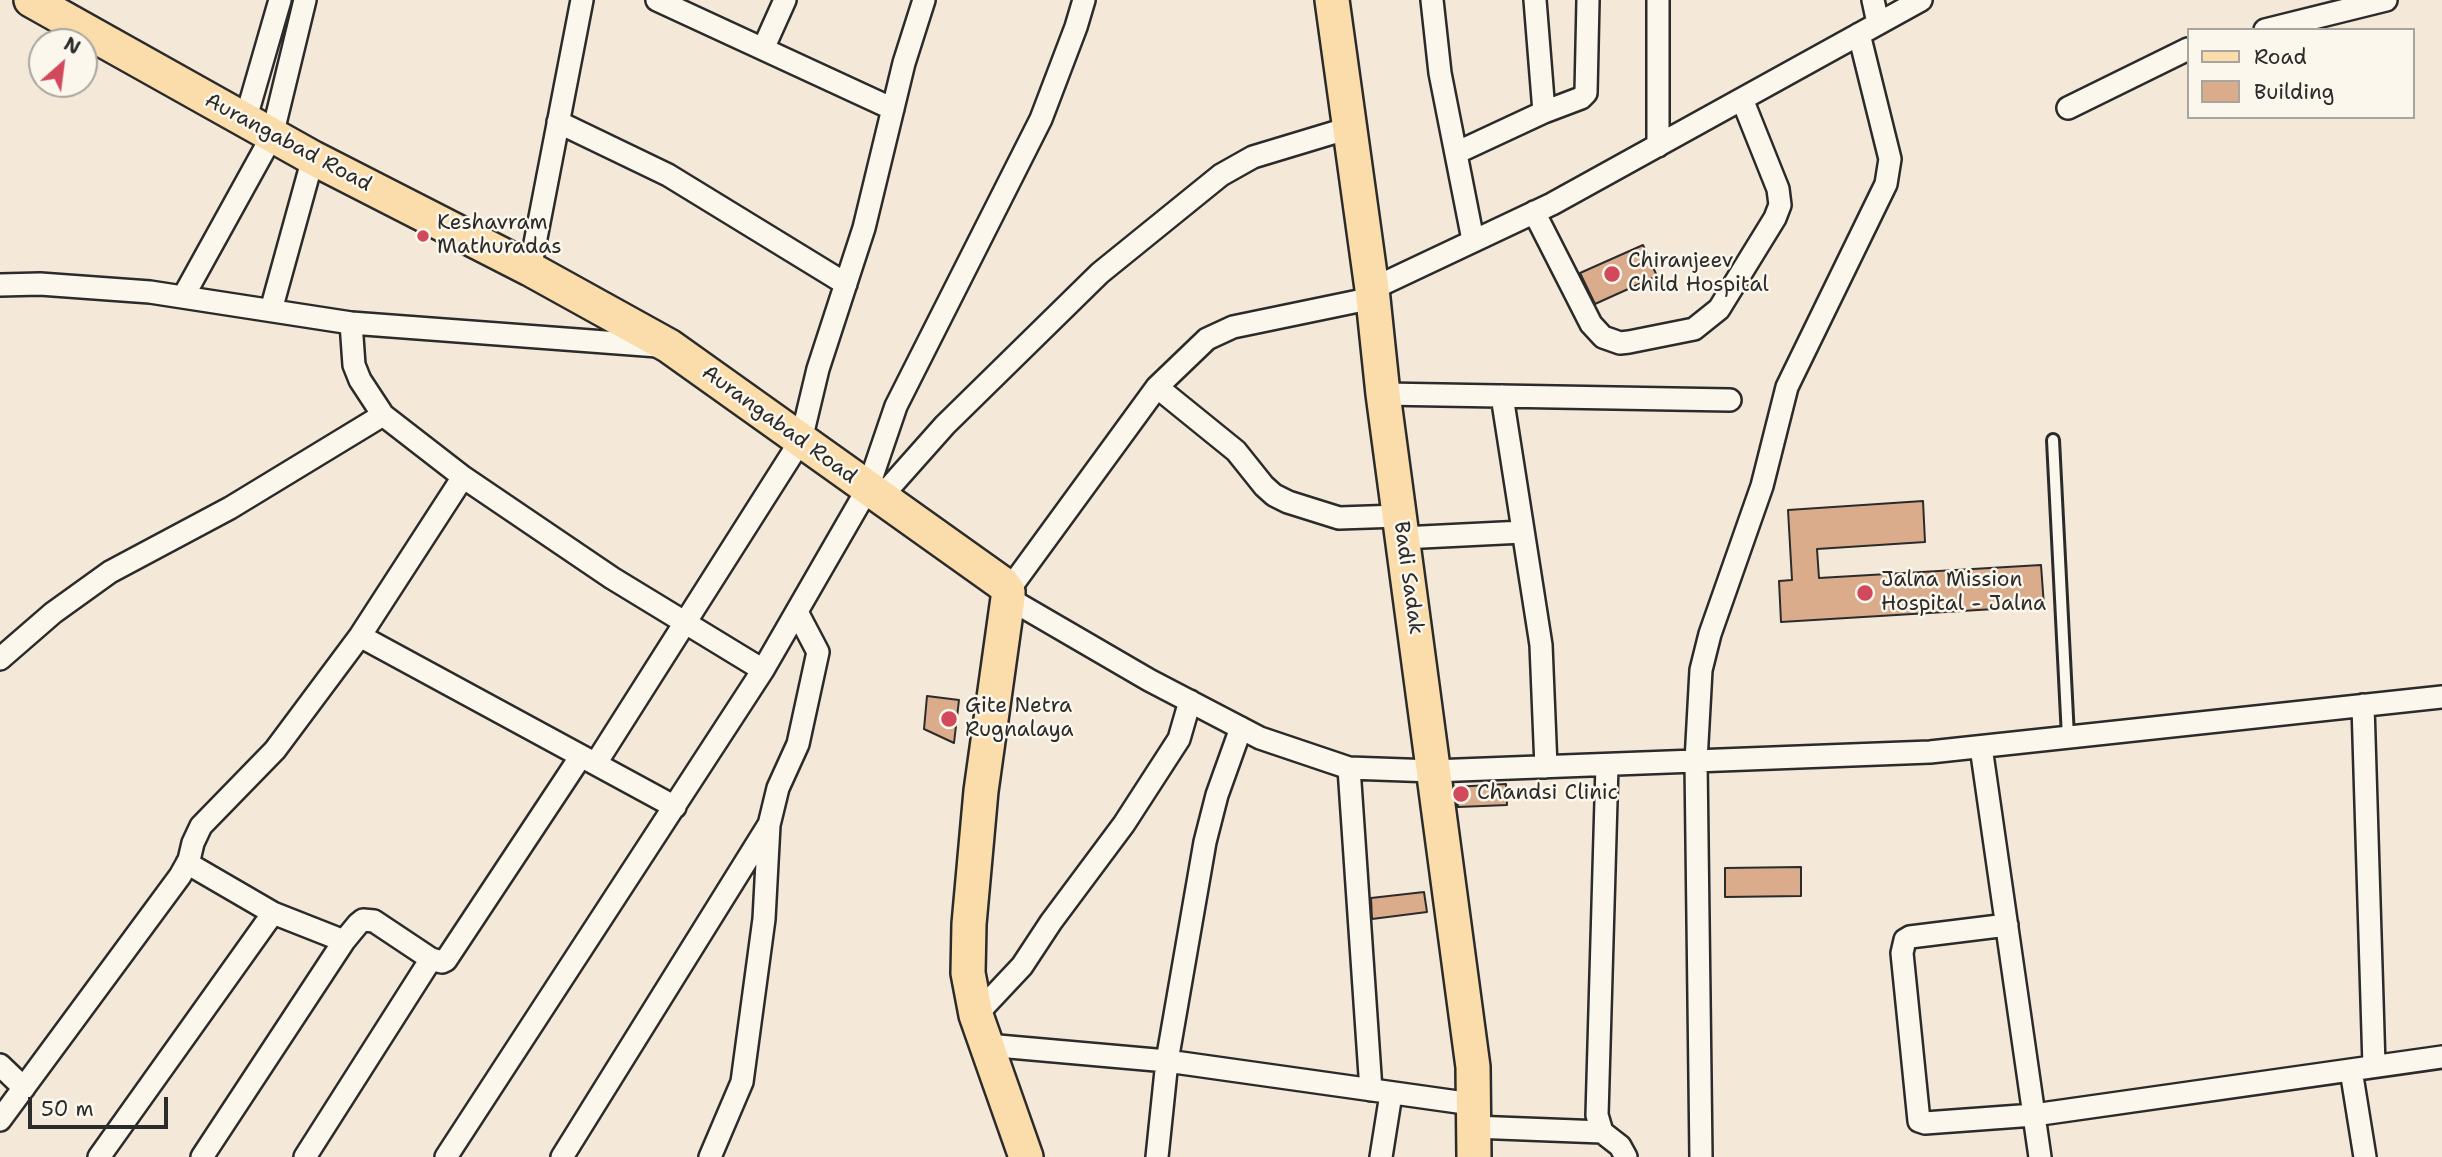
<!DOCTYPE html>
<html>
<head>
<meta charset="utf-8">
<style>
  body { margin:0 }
  #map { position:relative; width:2442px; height:1157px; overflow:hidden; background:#f4e8d9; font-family:"Shantell Sans",sans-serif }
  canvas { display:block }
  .legend { position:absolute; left:2187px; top:28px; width:228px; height:91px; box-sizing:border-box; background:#fbf7ec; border:2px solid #a8a59f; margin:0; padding:9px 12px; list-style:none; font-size:21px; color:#2b2b2b }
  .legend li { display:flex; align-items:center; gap:14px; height:35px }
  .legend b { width:35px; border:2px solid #a8a59f }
  .north { position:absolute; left:28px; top:28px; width:70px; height:70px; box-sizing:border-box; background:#fbf7ec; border:2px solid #a8a59f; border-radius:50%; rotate:28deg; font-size:19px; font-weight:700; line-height:28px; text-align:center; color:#2b2b2b }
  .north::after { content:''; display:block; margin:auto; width:24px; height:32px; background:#d1495b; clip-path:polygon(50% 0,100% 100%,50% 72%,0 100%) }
  .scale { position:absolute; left:28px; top:1097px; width:140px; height:32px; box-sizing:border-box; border:4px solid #2b2b2b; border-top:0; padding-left:9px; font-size:21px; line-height:24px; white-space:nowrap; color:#2b2b2b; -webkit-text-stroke:5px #fbf7ec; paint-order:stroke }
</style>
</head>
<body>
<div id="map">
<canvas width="2442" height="1157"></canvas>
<ul class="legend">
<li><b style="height:9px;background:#fbddab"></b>Road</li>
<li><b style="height:19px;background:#daac8b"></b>Building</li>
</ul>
<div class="north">N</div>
<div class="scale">50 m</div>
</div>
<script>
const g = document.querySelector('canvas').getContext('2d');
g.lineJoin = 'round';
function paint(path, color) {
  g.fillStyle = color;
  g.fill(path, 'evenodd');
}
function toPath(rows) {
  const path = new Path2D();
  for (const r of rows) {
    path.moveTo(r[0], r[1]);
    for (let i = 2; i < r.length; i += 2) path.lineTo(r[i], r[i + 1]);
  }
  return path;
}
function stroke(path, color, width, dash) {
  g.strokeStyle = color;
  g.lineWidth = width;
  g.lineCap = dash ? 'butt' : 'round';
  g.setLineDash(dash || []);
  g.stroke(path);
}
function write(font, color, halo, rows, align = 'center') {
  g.font = font + ' "Shantell Sans",sans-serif';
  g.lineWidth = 5;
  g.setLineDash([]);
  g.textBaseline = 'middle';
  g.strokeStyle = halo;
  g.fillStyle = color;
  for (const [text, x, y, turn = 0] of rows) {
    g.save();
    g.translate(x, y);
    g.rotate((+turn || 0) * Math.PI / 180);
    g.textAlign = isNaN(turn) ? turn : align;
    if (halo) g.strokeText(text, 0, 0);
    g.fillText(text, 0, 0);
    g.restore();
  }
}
const building = toPath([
  [1643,245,1657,276,1595,304,1580,273,1643,245],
  [1923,501,1925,542,1817,549,1819,578,2041,565,2044,606,1781,622,1779,581,1792,580,1788,510,1923,501],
  [927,696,959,700,954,743,924,729,927,696],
  [1506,784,1507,805,1458,807,1455,787,1506,784],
  [1801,867,1801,896,1725,897,1725,868,1801,867],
  [1424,892,1427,912,1372,919,1371,898,1424,892]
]);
paint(building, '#daac8b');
stroke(building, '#2b2b2b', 2);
const service = toPath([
  [2053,440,2068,737]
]);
const minor = toPath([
  [657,0,893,109],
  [1432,0,1440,73,1473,240],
  [1535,0,1544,112],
  [1873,0,1878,23],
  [2265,30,2386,0],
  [763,49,785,0],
  [2068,108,2188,49],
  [245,121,280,0],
  [558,122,668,175,846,284],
  [1658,146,1658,0],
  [1456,153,1544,112,1581,98,1586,93,1588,0],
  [1534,212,1591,324,1603,337,1620,343,1629,342,1694,329,1719,309,1775,218,1780,205,1778,189,1742,99],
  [530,269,582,0],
  [0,285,40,284,150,292,351,323],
  [1372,289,1552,204,1921,0],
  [183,297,272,136,305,0],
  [271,310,313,158],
  [658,346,351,323,354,365,360,380,383,415,463,477,612,578,763,670],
  [1157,387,1236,451,1264,486,1274,495,1288,502,1339,518,1399,516],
  [1383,394,1730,400],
  [1502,396,1541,645,1546,767],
  [881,497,945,425,1100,273,1221,175,1253,157,1349,128],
  [1402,538,1523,532],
  [1008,591,1157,387,1207,339,1233,327,1373,298],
  [1008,598,1149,680,1260,738,1349,768,1433,771,1930,752,2442,697],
  [360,636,675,807],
  [0,659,53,613,110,572,230,508,383,415],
  [2363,705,2374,1066],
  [1981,747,2040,1157],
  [596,763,801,440,818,369,864,228,904,63,924,0],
  [1607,765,1597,1115,1602,1132,1620,1146,1626,1157],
  [1349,768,1371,1090],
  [187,863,273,913,344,941],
  [2007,925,1910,937,1905,940,1902,953,1919,1121,1925,1123,2034,1115,2442,1057],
  [976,1015,1022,966,1051,922,1124,824,1179,739,1190,701],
  [987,1045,1167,1061,1472,1104],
  [0,1065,24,1088],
  [2351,1070,2365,1157],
  [0,1120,180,876,189,860,193,843,201,826,275,750,360,636,463,477],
  [1473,1127,1602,1132],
  [99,1157,273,913],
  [202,1157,344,941,358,924,363,920,374,921,431,959,442,962,446,960,581,756],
  [305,1157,431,959],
  [446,1157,763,670,868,488,896,406,1041,119,1076,27,1084,0],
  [562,1157,768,826],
  [710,1157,742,1082,764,919,769,825,778,788,798,744,818,652,797,612],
  [1157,1157,1167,1061,1205,842,1217,795,1241,728],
  [1381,1157,1391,1094],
  [1701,1157,1696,761,1701,670,1710,634,1762,486,1787,387,1886,184,1890,159,1859,34]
]);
const primary = toPath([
  [31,0,313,158,530,269,669,346,1003,584,1008,591,1008,598,981,791,969,924,968,973,976,1015,1026,1157],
  [1332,0,1372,289,1383,394,1473,1067,1474,1157]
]);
stroke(service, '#2b2b2b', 16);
stroke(minor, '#2b2b2b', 26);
stroke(primary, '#2b2b2b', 38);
stroke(service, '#fbf7ec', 10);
stroke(minor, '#fbf7ec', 21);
stroke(primary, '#fbddab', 33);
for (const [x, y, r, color] of [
  [423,236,7,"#d1495b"],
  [1612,274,9,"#d1495b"],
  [1865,593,9,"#d1495b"],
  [949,719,9,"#d1495b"],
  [1461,794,9,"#d1495b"]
]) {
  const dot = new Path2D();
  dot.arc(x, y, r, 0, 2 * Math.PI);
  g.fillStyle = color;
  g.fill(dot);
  stroke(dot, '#fbf7ec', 2.5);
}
write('21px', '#2b2b2b', '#fbf7ec', [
  ["Aurangabad Road",288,143,28],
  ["Aurangabad Road",779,425,36],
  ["Badi Sadak",1408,578,82]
]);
write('21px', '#2b2b2b', '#fbf7ec', [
  ["Keshavram",437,224],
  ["Mathuradas",437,248],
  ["Chiranjeev",1628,262],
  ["Child Hospital",1628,286],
  ["Jalna Mission",1881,581],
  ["Hospital - Jalna",1881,605],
  ["Gite Netra",965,707],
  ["Rugnalaya",965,731],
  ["Chandsi Clinic",1477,794]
], 'left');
</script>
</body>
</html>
